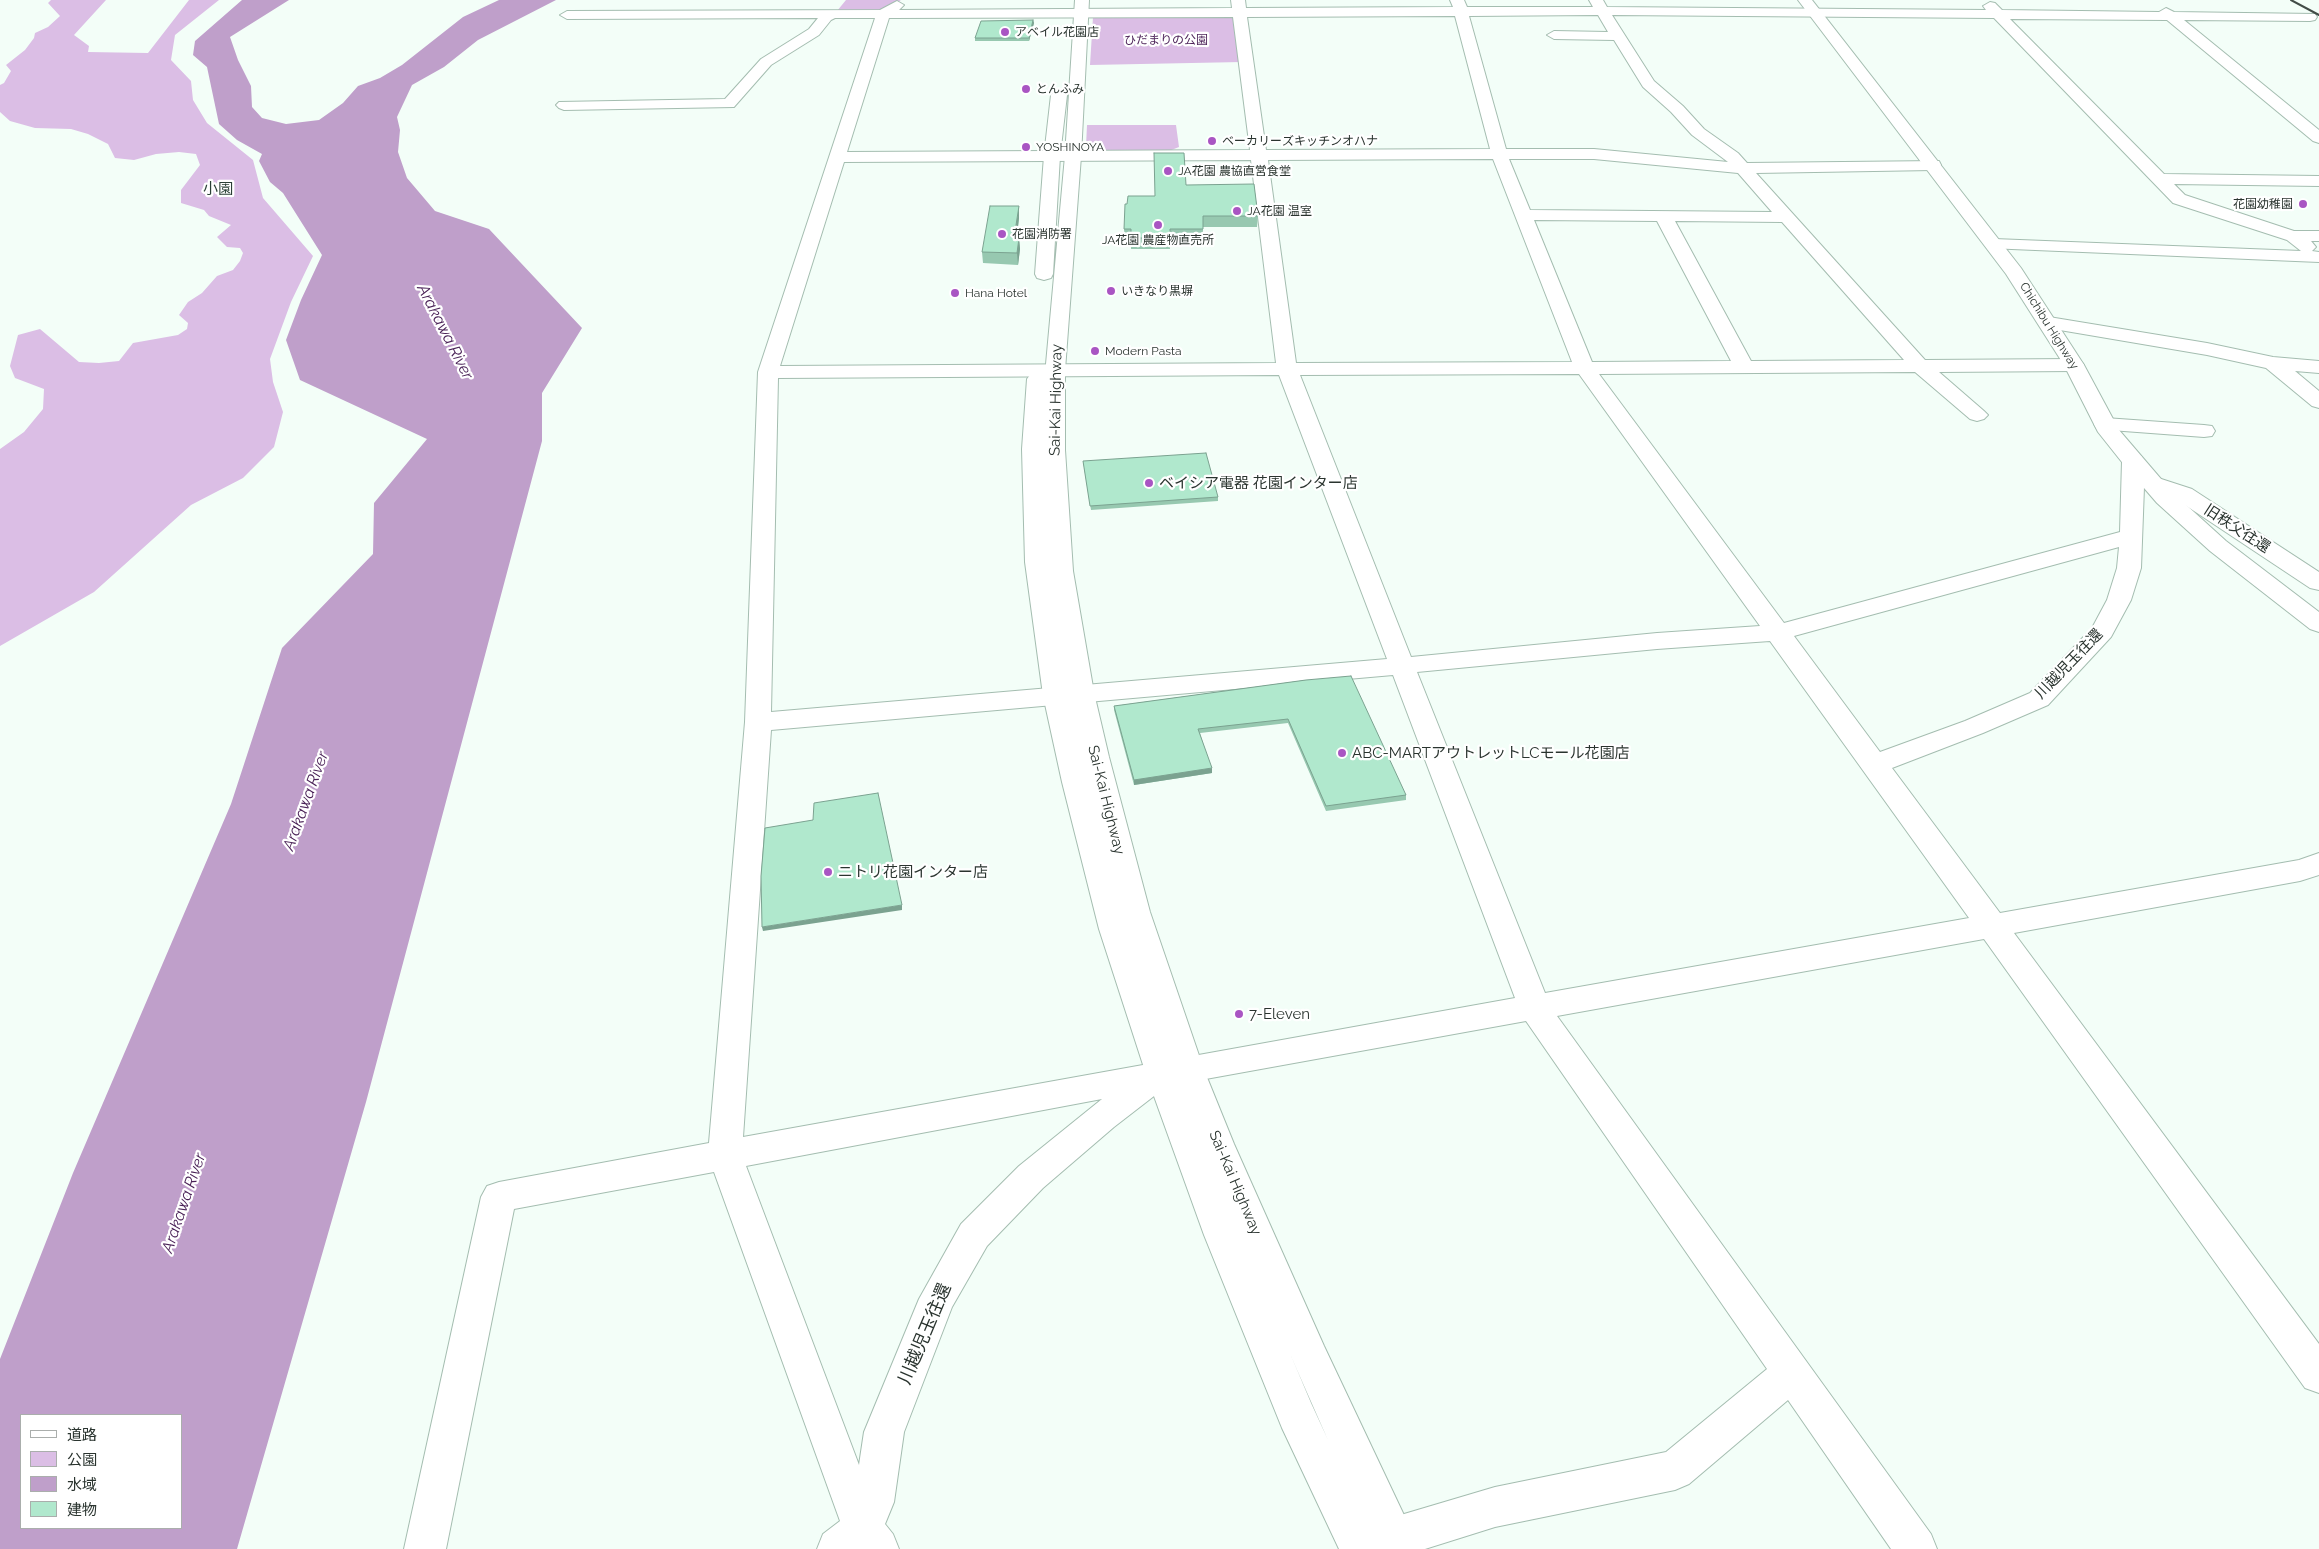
<!DOCTYPE html>
<html>
<head>
<meta charset="utf-8">
<style>
  body { margin:0 }
  #map { position:relative; width:2319px; height:1549px; overflow:hidden; background:#f3fef8; font-family:Raleway,"Noto Sans JP",sans-serif }
  canvas { display:block }
  .legend { position:absolute; left:20px; top:1414px; width:162px; height:115px; box-sizing:border-box; background:#fff; border:1px solid #aaaeac; margin:0; padding:6px 9px; list-style:none; font-size:15px; color:#2a342f }
  .legend li { display:flex; align-items:center; gap:10px; height:25px }
  .legend b { width:25px; border:1px solid #aaaeac }
</style>
</head>
<body>
<div id="map">
<canvas width="2319" height="1549"></canvas>
<ul class="legend">
<li><b style="height:6px;background:#fff"></b>道路</li>
<li><b style="height:14px;background:#dbbee5"></b>公園</li>
<li><b style="height:14px;background:#bf9fca"></b>水域</li>
<li><b style="height:14px;background:#b0e8cd"></b>建物</li>
</ul>
</div>
<script>
const g = document.querySelector('canvas').getContext('2d');
g.lineJoin = 'round';
function paint(path, color) {
  g.fillStyle = color;
  g.fill(path, 'evenodd');
}
function toPath(rows) {
  const path = new Path2D();
  for (const r of rows) {
    path.moveTo(r[0], r[1]);
    for (let i = 2; i < r.length; i += 2) path.lineTo(r[i], r[i + 1]);
  }
  return path;
}
function stroke(path, color, width, dash) {
  g.strokeStyle = color;
  g.lineWidth = width;
  g.lineCap = dash ? 'butt' : 'round';
  g.setLineDash(dash || []);
  g.stroke(path);
}
function write(font, color, halo, rows, align = 'center') {
  g.font = font + ' Raleway,"Noto Sans JP",sans-serif';
  g.lineWidth = 4.5;
  g.setLineDash([]);
  g.textBaseline = 'middle';
  g.strokeStyle = halo;
  g.fillStyle = color;
  for (const [text, x, y, turn = 0] of rows) {
    g.save();
    g.translate(x, y);
    g.rotate((+turn || 0) * Math.PI / 180);
    g.textAlign = isNaN(turn) ? turn : align;
    if (halo) g.strokeText(text, 0, 0);
    g.fillText(text, 0, 0);
    g.restore();
  }
}
paint(toPath([
  [51,0,106,0,74,35,89,46,88,52,148,53,189,0,219,0,175,35,171,60,191,81,193,100,207,123,253,160,263,198,313,256,291,302,270,359,273,382,283,412,274,447,243,478,191,505,94,592,0,646,0,449,24,432,43,409,44,389,15,378,10,366,18,335,40,329,79,362,99,363,119,361,133,343,178,335,187,329,188,323,179,315,188,302,202,293,217,276,233,270,240,261,243,253,240,248,227,247,217,237,231,225,209,216,204,210,181,203,181,190,200,165,196,154,179,152,156,154,134,160,115,158,108,144,88,134,71,129,35,128,10,121,0,112,0,85,4,83,11,71,6,65,25,50,34,38,35,33,48,27,60,16,48,3],
  [846,0,901,0,883,11,837,11],
  [1233,15,1242,62,1090,65,1093,17],
  [1087,125,1176,125,1179,147,1169,151,1097,151,1086,146]
]), '#dbbee5');
paint(toPath([
  [242,0,289,0,230,37,238,60,251,86,252,107,262,118,286,124,319,120,343,103,358,86,380,78,402,65,463,17,499,0,556,0,478,40,444,67,412,85,397,117,400,130,398,152,407,178,435,211,489,229,582,328,542,393,542,441,366,1102,237,1549,0,1549,0,1359,73,1173,231,804,282,648,373,554,374,503,427,439,300,380,286,340,301,300,322,255,283,193,270,182,259,161,262,154,237,140,219,124,207,67,193,55,195,41],
  [21,1415,181,1415,181,1528,21,1528]
]), '#bf9fca');
const minor = toPath([
  [1231,0,1245,0,1246,8,1453,7,1450,0,1464,0,1467,7,1593,7,1589,0,1603,0,1607,7,1986,10,1983,6,1990,2,1995,3,2002,10,2159,12,2166,8,2174,12,2315,14,2317,17,2315,20,2310,21,2184,20,2319,130,2319,143,2313,141,2167,20,2010,19,2164,174,2319,176,2319,186,2174,184,2185,195,2294,231,2319,231,2319,241,2311,241,2316,247,2312,251,2319,252,2319,262,1988,248,1985,244,1988,240,1994,239,2301,251,2287,240,2173,203,1994,18,1612,15,1654,81,1683,106,1704,129,1738,153,1747,163,1939,161,1941,165,1939,169,1933,170,1756,173,1925,360,2074,359,2081,361,2084,365,2081,369,2074,371,1939,372,1984,411,1988,415,1984,419,1977,421,1970,419,1915,372,1599,374,1784,623,2120,532,2122,461,2125,456,2133,454,2141,456,2144,461,2144,479,2152,476,2192,489,2319,572,2319,590,2310,588,2176,499,2144,487,2141,568,2131,600,2111,637,2048,705,1983,733,1892,768,2000,913,2299,860,2319,853,2319,875,2300,881,2014,933,2319,1344,2319,1393,2305,1388,1984,939,1557,1016,1931,1534,1937,1549,1891,1549,1788,1400,1689,1484,1675,1490,1495,1527,1425,1549,1378,1549,1373,1538,1379,1523,1394,1517,1495,1487,1666,1452,1767,1369,1526,1021,1167,1086,1114,1127,1043,1188,987,1246,952,1307,904,1432,894,1502,885,1524,893,1534,899,1549,817,1549,823,1534,840,1521,714,1172,514,1209,446,1549,404,1549,481,1197,487,1186,499,1182,709,1143,745,722,758,372,875,18,835,18,831,20,819,35,771,65,734,107,564,110,559,108,556,105,559,102,725,99,761,59,809,29,818,18,567,19,560,15,567,11,880,10,897,1,904,5,899,10,1232,8,1231,0],
  [1598,15,1608,32,1554,31,1547,35,1554,39,1614,40,1643,87,1671,112,1692,135,1728,162,1594,149,1506,149,1469,16,1598,15],
  [1455,16,1490,149,1266,150,1247,17,1455,16],
  [1233,17,1250,150,847,152,889,18,1233,17],
  [1493,159,1572,362,1296,363,1268,160,1493,159],
  [1509,159,1594,159,1738,173,1772,212,1530,210,1509,159],
  [1251,160,1276,363,780,366,844,162,1251,160],
  [1534,220,1657,221,1731,361,1592,362,1534,220],
  [1675,221,1782,222,1904,360,1751,361,1675,221],
  [1579,374,1760,626,1657,633,1411,657,1300,375,1579,374],
  [1279,375,1387,659,771,712,778,378,1279,375],
  [2119,547,2117,568,2107,600,2092,628,2030,693,1965,721,1880,752,1794,636,2119,547],
  [1770,641,1969,918,1545,993,1417,672,1657,649,1770,641],
  [1393,675,1515,998,743,1137,771,730,1393,675],
  [1102,1099,1019,1166,961,1224,919,1299,864,1432,859,1465,746,1166,1102,1099],
  [2049,317,2207,343,2273,357,2319,361,2319,373,2295,371,2319,391,2319,408,2312,406,2266,368,2207,355,2042,327,2039,323,2042,319,2049,317],
  [2105,418,2204,425,2212,426,2215,431,2212,436,2204,437,2097,429,2094,424,2097,419,2105,418]
]);
const highway = toPath([
  [1075,0,1089,0,1081,156,1065,370,1065,450,1073,571,1094,693,1109,757,1150,912,1204,1070,1234,1144,1324,1346,1420,1549,1339,1549,1282,1428,1204,1235,1146,1074,1099,929,1062,782,1043,695,1025,562,1022,449,1027,379,1030,375,1037,373,1045,375,1065,156,1075,0],
  [1289,1351,1298,1372,1328,1440,1311,1403,1289,1351],
  [1798,0,1812,0,2021,268,2084,365,2119,430,2173,493,2226,541,2319,612,2319,632,2310,629,2210,551,2157,503,2125,466,2098,432,2064,365,2006,274,1798,0],
  [1059,90,1064,92,1067,95,1060,156,1053,274,1051,278,1044,280,1037,278,1035,274,1044,156,1051,95,1054,92,1059,90]
]);
stroke(minor, '#a4bdb0', 2);
stroke(highway, '#a4bdb0', 2);
paint(minor, '#fff');
paint(highway, '#fff');
stroke(toPath([
  [2291,0,2319,15]
]), '#424c47', 2);
paint(toPath([
  [1033,20,1034,23,1029,41,975,41,975,38],
  [1186,185,1258,216,1257,227,1203,227,1203,240,1170,240,1170,249,1131,249,1131,241,1125,241,1124,229,1127,204,1155,196],
  [1019,206,1019,218,1017,238,1019,238,1020,249,1018,265,983,263,982,252],
  [1083,461,1218,497,1218,501,1091,510],
  [1306,680,1406,795,1406,800,1326,811,1288,723,1200,733,1212,773,1134,785,1114,710,1114,706]
]), '#97c8b0');
paint(toPath([
  [1033,20,1034,23,1029,41,1029,38],
  [1019,206,1019,218,1015,249,1014,238],
  [1019,238,1020,249,1018,265,1017,253],
  [1212,768,1212,773,1134,785,1134,780],
  [902,905,902,910,763,931,762,927]
]), '#7ba290');
const building = toPath([
  [1033,20,1029,38,975,38,981,21,1033,20],
  [1154,153,1184,153,1186,185,1254,184,1258,216,1203,216,1203,229,1170,229,1170,238,1131,238,1131,229,1124,229,1125,204,1127,204,1128,196,1155,196,1154,153],
  [990,206,1019,206,1014,238,1019,238,1017,253,982,252,990,206],
  [1206,453,1218,497,1090,506,1083,461,1206,453],
  [1351,676,1406,795,1326,806,1288,719,1198,729,1212,768,1134,780,1114,706,1306,680,1351,676],
  [878,793,902,905,762,927,761,876,765,828,813,820,814,803,878,793]
]);
paint(building, '#b0e8cd');
stroke(building, '#7ba290', 1);
for (const [x, y, r, color] of [
  [1005,32,5,"#a955c3"],
  [1026,89,5,"#a955c3"],
  [1212,141,5,"#a955c3"],
  [1026,147,5,"#a955c3"],
  [1168,171,5,"#a955c3"],
  [2303,204,5,"#a955c3"],
  [1237,211,5,"#a955c3"],
  [1158,225,5,"#a955c3"],
  [1002,234,5,"#a955c3"],
  [1111,291,5,"#a955c3"],
  [955,293,5,"#a955c3"],
  [1095,351,5,"#a955c3"],
  [1149,483,5,"#a955c3"],
  [1342,753,5,"#a955c3"],
  [828,872,5,"#a955c3"],
  [1239,1014,5,"#a955c3"]
]) {
  const dot = new Path2D();
  dot.arc(x, y, r, 0, 2 * Math.PI);
  g.fillStyle = color;
  g.fill(dot);
  stroke(dot, '#fff', 2);
}
write('12px', '#2a342f', '#fff', [
  ["アベイル花園店",1015,32],
  ["とんふみ",1036,89],
  ["ベーカリーズキッチンオハナ",1222,141],
  ["YOSHINOYA",1036,147],
  ["JA花園 農協直営食堂",1178,171],
  ["花園幼稚園",2293,204,"right"],
  ["JA花園 温室",1247,211],
  ["花園消防署",1012,234],
  ["JA花園 農産物直売所",1158,240,"center"],
  ["いきなり黒塀",1121,291],
  ["Hana Hotel",965,293],
  ["Modern Pasta",1105,351]
], 'left');
write('12px', '#4f265b', '#fff', [
  ["ひだまりの公園",1166,40]
]);
write('12px', '#2a342f', '#fff', [
  ["Chichibu Highway",2049,326,58]
]);
write('15px', '#2b4036', '#fff', [
  ["小園",218,189]
]);
write('15px', '#2a342f', '#fff', [
  ["Sai-Kai Highway",1056,400,-89],
  ["旧秩父往還",2237,529,33],
  ["川越児玉往還",2069,664,-46],
  ["Sai-Kai Highway",1106,800,76],
  ["Sai-Kai Highway",1235,1183,67]
]);
write('15px', '#2a342f', '#fff', [
  ["ベイシア電器 花園インター店",1159,483],
  ["ABC-MARTアウトレットLCモール花園店",1352,753],
  ["ニトリ花園インター店",838,872],
  ["7-Eleven",1249,1014]
], 'left');
write('italic 16px', '#4a2257', '#fff', [
  ["Arakawa River",445,332,63],
  ["Arakawa River",306,801,-70],
  ["Arakawa River",184,1203,-71]
]);
write('18px', '#2a342f', '#fff', [
  ["川越児玉往還",925,1334,-67]
]);
</script>
</body>
</html>
